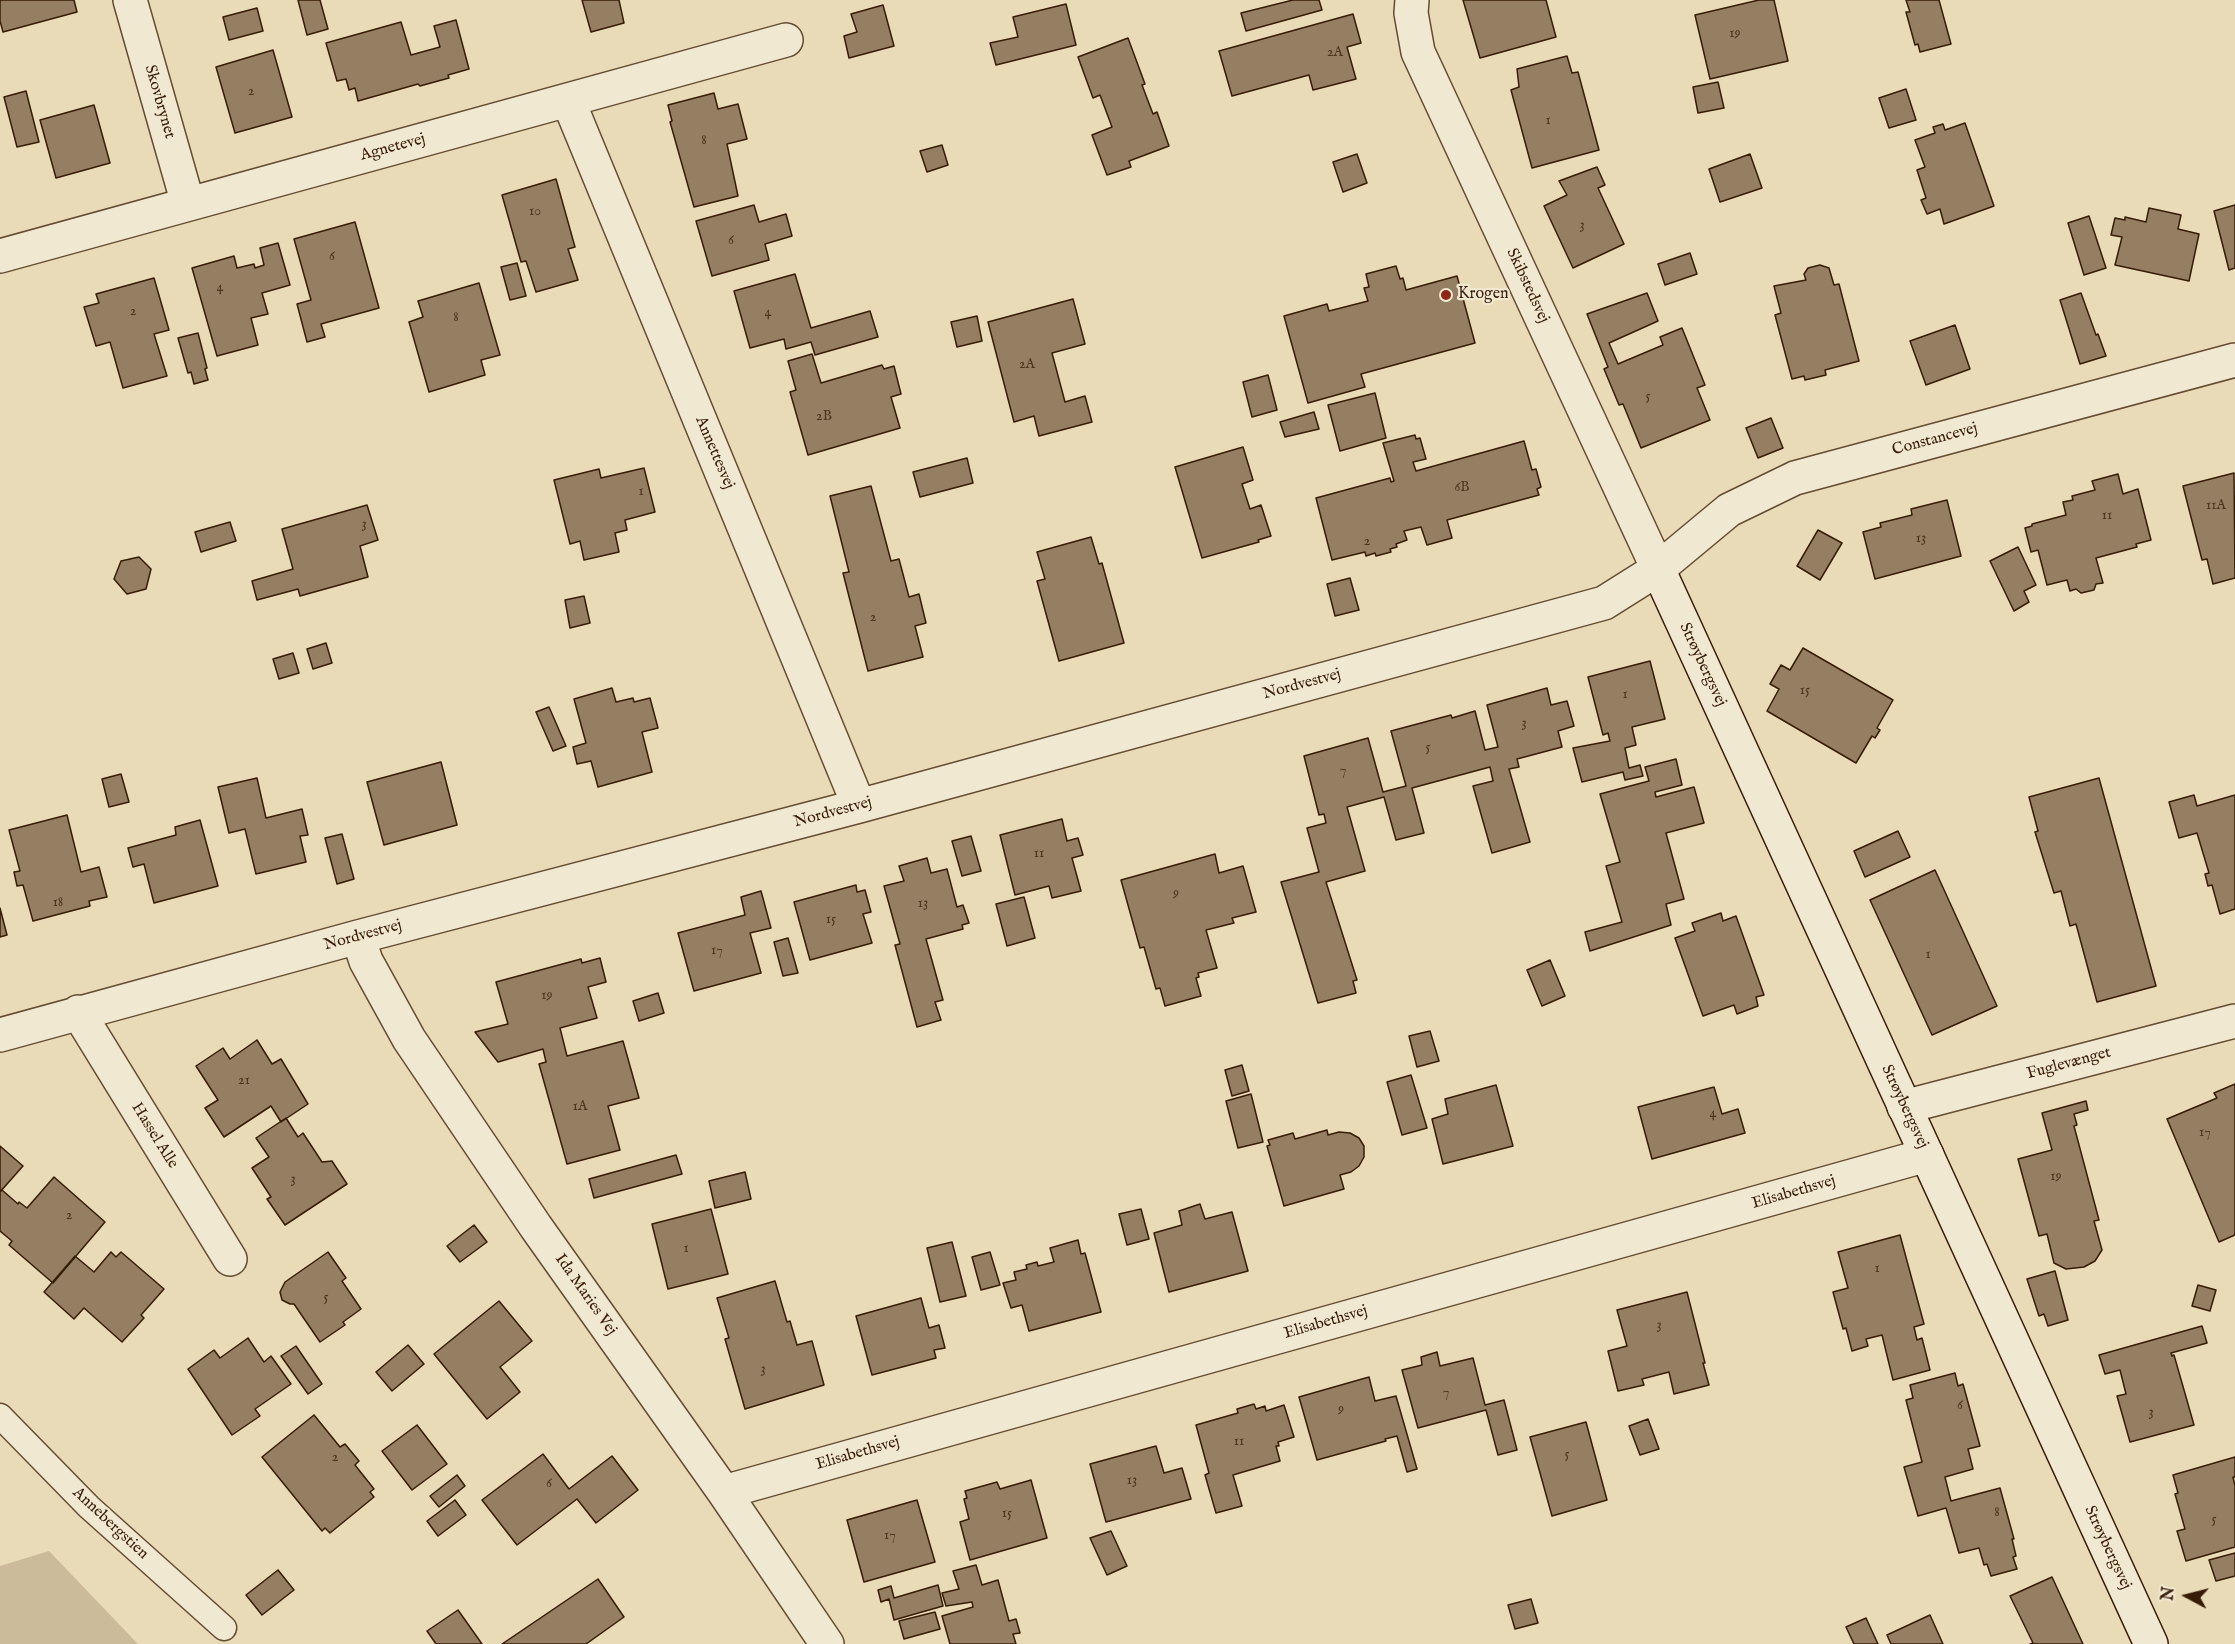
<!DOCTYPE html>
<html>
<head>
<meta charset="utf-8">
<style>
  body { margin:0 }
  #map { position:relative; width:2235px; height:1644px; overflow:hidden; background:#eadbb8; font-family:"IM FELL English",serif }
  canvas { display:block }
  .north { position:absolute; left:2157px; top:1566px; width:60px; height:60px; -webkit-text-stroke:4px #f1e8d1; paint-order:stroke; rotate:277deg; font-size:16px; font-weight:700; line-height:24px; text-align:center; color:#371c06 }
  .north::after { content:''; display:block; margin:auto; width:21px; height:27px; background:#371c06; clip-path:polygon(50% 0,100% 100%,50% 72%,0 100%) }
</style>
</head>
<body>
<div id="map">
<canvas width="2235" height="1644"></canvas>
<div class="north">N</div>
</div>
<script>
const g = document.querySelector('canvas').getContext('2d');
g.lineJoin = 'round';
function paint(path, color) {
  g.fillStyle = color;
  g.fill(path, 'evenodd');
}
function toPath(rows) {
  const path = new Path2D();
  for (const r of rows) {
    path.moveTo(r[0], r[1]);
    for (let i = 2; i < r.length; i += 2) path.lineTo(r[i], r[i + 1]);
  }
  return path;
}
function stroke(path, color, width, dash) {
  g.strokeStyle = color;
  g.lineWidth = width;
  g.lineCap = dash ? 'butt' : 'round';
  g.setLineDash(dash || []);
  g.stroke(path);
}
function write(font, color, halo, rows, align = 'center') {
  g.font = font + ' "IM FELL English",serif';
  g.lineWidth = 4.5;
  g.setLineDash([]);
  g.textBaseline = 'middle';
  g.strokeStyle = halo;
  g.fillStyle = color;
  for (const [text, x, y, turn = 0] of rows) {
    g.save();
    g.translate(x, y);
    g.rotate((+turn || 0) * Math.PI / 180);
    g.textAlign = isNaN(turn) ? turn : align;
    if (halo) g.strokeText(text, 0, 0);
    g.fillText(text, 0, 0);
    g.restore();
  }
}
paint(toPath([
  [49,1551,138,1644,0,1644,0,1566]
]), '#ccbb9a');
const building = toPath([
  [0,0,74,0,77,12,3,32,0,21,0,0],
  [298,0,320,0,328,29,307,35,298,0],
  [582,0,619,0,624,23,591,32,582,0],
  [1293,0,1319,0,1322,10,1246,31,1241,13,1293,0],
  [1463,0,1546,0,1556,37,1480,58,1463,0],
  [1759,0,1774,0,1788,61,1710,79,1695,15,1759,0],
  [1906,0,1939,0,1951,44,1920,52,1918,44,1915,45,1906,12,1910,12,1906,0],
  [1066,4,1076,45,996,65,990,43,1018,37,1013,17,1066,4],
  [883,5,894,46,849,58,844,36,857,32,851,14,883,5],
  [257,8,263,31,229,40,223,17,257,8],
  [1353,14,1361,43,1347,47,1356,79,1313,90,1309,75,1232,96,1219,51,1353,14],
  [456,20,469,69,448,75,449,78,420,86,418,84,358,101,355,88,349,90,346,79,337,81,326,43,401,22,411,55,440,47,434,26,456,20],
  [1128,38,1145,84,1142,85,1153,114,1157,112,1169,146,1129,161,1131,167,1107,175,1092,135,1112,127,1100,95,1093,98,1078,57,1128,38],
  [273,50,292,117,235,133,216,67,273,50],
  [1567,56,1572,73,1578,72,1599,150,1532,168,1511,90,1519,87,1517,69,1567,56],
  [1718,82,1724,108,1698,113,1693,87,1718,82],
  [1906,89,1916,120,1889,128,1879,98,1906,89],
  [26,91,39,142,17,147,4,97,26,91],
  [714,93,718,109,738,104,747,139,727,144,738,196,694,207,670,122,672,121,668,105,714,93],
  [94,105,110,163,56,178,40,120,94,105],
  [1965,123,1994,206,1944,224,1940,209,1927,214,1921,200,1926,198,1917,170,1925,167,1915,140,1935,133,1933,127,1943,124,1945,130,1965,123],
  [942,145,948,165,927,172,920,151,942,145],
  [1357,154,1367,183,1343,192,1333,162,1357,154],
  [1750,154,1762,188,1720,202,1709,169,1750,154],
  [1597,167,1605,185,1598,188,1624,244,1573,268,1544,206,1567,195,1559,181,1597,167],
  [556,179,575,247,568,249,578,280,536,292,526,261,521,262,502,195,556,179],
  [754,205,759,222,786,214,792,236,765,244,769,260,712,276,696,221,754,205],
  [2235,205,2235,268,2229,270,2214,211,2235,205],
  [2149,208,2181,215,2178,229,2199,234,2189,281,2115,265,2122,237,2111,235,2115,218,2125,220,2125,217,2146,222,2149,208],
  [2089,216,2106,268,2084,275,2068,223,2089,216],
  [355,222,379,308,321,324,325,337,307,342,297,304,311,300,294,239,355,222],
  [278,243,290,285,262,293,268,314,251,318,258,345,217,356,192,268,234,256,237,268,254,264,255,268,264,265,260,248,278,243],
  [1690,253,1697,274,1665,285,1658,264,1690,253],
  [517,263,526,296,510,300,501,267,517,263],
  [1820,265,1829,268,1834,285,1839,284,1859,361,1825,370,1826,375,1805,380,1804,376,1792,379,1775,315,1781,313,1774,286,1806,280,1804,274,1808,268,1820,265],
  [1396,266,1400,279,1403,278,1406,290,1457,276,1475,343,1361,374,1365,387,1308,403,1284,316,1327,304,1329,311,1368,301,1364,288,1369,287,1366,274,1396,266],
  [795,274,811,328,870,311,878,337,815,355,811,342,786,349,784,339,750,348,734,291,795,274],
  [154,278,169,330,154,334,167,376,123,388,110,342,96,346,84,307,99,303,96,294,154,278],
  [479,283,500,355,481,360,485,375,429,392,409,322,423,317,418,301,479,283],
  [1647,293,1658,321,1609,343,1618,364,1663,345,1660,337,1682,328,1705,385,1697,388,1710,420,1641,448,1623,404,1619,405,1604,369,1608,367,1587,314,1647,293],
  [2081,293,2096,335,2098,334,2106,356,2080,364,2060,300,2081,293],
  [1073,299,1085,344,1052,353,1065,402,1085,396,1092,422,1039,436,1034,416,1014,422,988,322,1073,299],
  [977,316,982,341,957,347,951,322,977,316],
  [1955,325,1970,369,1926,385,1910,341,1955,325],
  [198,333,207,368,205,369,208,380,194,384,191,372,188,373,178,338,198,333],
  [812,354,821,383,882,365,884,369,894,366,901,394,891,397,900,428,808,455,790,392,796,390,788,361,812,354],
  [1268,375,1277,410,1252,417,1243,382,1268,375],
  [1375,393,1386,438,1340,451,1328,405,1375,393],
  [1314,412,1319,429,1285,437,1280,422,1314,412],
  [1771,418,1783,448,1758,458,1746,428,1771,418],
  [1415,435,1416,439,1420,438,1426,459,1413,462,1416,471,1524,441,1532,470,1536,469,1541,487,1537,489,1539,495,1447,520,1452,538,1427,545,1421,527,1404,531,1407,540,1396,544,1397,547,1390,549,1391,552,1376,556,1375,553,1366,556,1365,552,1332,560,1316,498,1390,478,1391,482,1394,481,1383,443,1415,435],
  [1243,447,1253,480,1242,484,1250,509,1261,505,1271,536,1258,540,1259,542,1202,558,1175,467,1243,447],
  [967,458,973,483,920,497,913,472,967,458],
  [644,468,655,512,625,520,627,530,615,533,619,552,584,560,580,541,570,544,554,480,599,469,601,478,644,468],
  [2234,473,2235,578,2213,584,2207,559,2202,560,2183,486,2234,473],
  [2118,474,2123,494,2138,489,2151,540,2136,544,2137,547,2096,558,2103,583,2096,584,2094,590,2081,593,2076,589,2070,591,2067,580,2047,585,2038,550,2031,552,2025,528,2032,526,2032,524,2066,515,2063,502,2073,500,2072,496,2095,490,2092,481,2118,474],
  [871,486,891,561,899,559,909,597,919,594,926,623,915,626,923,657,868,671,843,573,849,572,830,496,871,486],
  [1947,500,1961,556,1875,579,1863,532,1881,527,1880,523,1912,515,1911,509,1947,500],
  [367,505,378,540,360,546,368,577,300,596,298,589,257,600,252,581,293,569,282,529,367,505],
  [230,522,236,541,201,552,195,532,230,522],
  [1818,530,1842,543,1820,580,1797,566,1818,530],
  [1091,537,1099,564,1102,563,1124,643,1059,661,1037,581,1045,579,1037,552,1091,537],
  [2018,547,2036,585,2024,591,2029,602,2014,611,1990,561,2018,547],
  [139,557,151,569,146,589,127,594,114,579,121,561,139,557],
  [1350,578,1359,610,1335,616,1327,584,1350,578],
  [584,596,590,623,570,628,565,600,584,596],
  [326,643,332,663,313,669,307,649,326,643],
  [1803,648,1893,700,1877,728,1880,730,1875,738,1872,736,1856,763,1767,711,1779,689,1770,684,1781,665,1790,670,1803,648],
  [293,653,299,673,279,679,273,659,293,653],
  [1650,661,1665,719,1632,727,1636,745,1625,748,1629,768,1640,765,1643,776,1625,780,1623,772,1582,782,1573,748,1610,741,1608,733,1603,735,1588,677,1650,661],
  [612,688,616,702,633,698,634,702,650,698,658,728,642,732,652,772,598,787,591,761,577,764,573,747,586,743,574,699,612,688],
  [1547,688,1551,705,1567,701,1574,726,1558,731,1562,747,1517,759,1519,767,1509,769,1530,842,1492,853,1473,786,1493,781,1490,767,1412,788,1424,833,1396,840,1384,797,1347,807,1365,871,1326,882,1357,980,1353,981,1356,993,1318,1003,1281,882,1319,872,1307,828,1326,823,1324,814,1319,815,1304,756,1368,738,1383,792,1406,786,1391,731,1451,715,1452,718,1475,711,1485,750,1498,747,1487,705,1547,688],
  [549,707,566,746,553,751,536,712,549,707],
  [1676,759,1682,785,1655,792,1656,797,1694,787,1704,823,1666,833,1684,899,1666,904,1671,925,1590,951,1585,932,1622,922,1606,866,1620,862,1600,794,1649,781,1645,767,1676,759],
  [441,762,457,825,384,845,367,782,441,762],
  [121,774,129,802,109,807,102,779,121,774],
  [257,778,266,818,302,809,308,835,300,836,306,862,256,874,245,829,229,833,218,787,257,778],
  [2099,778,2156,986,2097,1002,2076,924,2070,926,2061,891,2054,893,2035,832,2038,831,2029,797,2099,778],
  [2194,795,2197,806,2235,795,2235,909,2220,914,2212,885,2208,886,2205,874,2209,873,2197,833,2179,838,2169,802,2194,795],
  [67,815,81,872,99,867,107,897,89,901,90,906,33,921,23,885,17,886,14,872,20,871,9,830,67,815],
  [1062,819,1067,841,1078,838,1083,855,1072,858,1081,891,1052,898,1049,886,1015,895,1000,835,1062,819],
  [200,820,218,886,154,903,144,864,133,867,128,848,176,835,175,827,200,820],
  [1898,831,1910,857,1865,877,1854,851,1898,831],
  [342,834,354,879,337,884,325,838,342,834],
  [971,836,981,871,962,876,952,841,971,836],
  [1215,854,1219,873,1243,866,1256,912,1232,918,1234,923,1206,930,1217,968,1198,973,1199,977,1196,978,1201,996,1165,1006,1160,988,1156,989,1144,947,1140,948,1121,880,1215,854],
  [927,858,931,873,947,869,957,907,963,905,969,923,962,925,963,929,926,939,943,1000,935,1002,941,1020,917,1027,895,945,900,944,884,886,904,881,899,866,927,858],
  [1935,870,1997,1006,1932,1035,1870,900,1935,870],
  [856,885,857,892,865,890,871,912,863,914,872,943,810,960,794,902,856,885],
  [761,891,771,928,750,933,761,973,694,991,678,933,745,915,741,897,761,891],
  [1024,897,1035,938,1007,946,996,904,1024,897],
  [0,908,7,935,0,937,0,908],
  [1721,913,1723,921,1736,916,1764,995,1756,997,1758,1006,1737,1014,1734,1005,1703,1016,1675,938,1695,931,1692,923,1721,913],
  [788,938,798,973,783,976,774,942,788,938],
  [600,958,606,982,588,987,597,1018,560,1028,567,1056,623,1041,639,1098,608,1106,620,1150,567,1164,539,1064,546,1062,543,1049,498,1062,475,1032,508,1024,496,982,581,959,582,963,600,958],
  [1550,960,1565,996,1542,1006,1527,970,1550,960],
  [658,993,664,1013,639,1021,633,1001,658,993],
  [1430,1031,1439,1061,1417,1067,1409,1036,1430,1031],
  [257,1040,272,1064,281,1059,308,1104,281,1122,271,1106,224,1137,205,1108,218,1100,196,1066,223,1048,230,1059,257,1040],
  [1242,1065,1249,1091,1232,1096,1225,1070,1242,1065],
  [1411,1075,1427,1128,1402,1135,1387,1082,1411,1075],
  [2235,1084,2235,1235,2219,1242,2167,1119,2217,1098,2214,1093,2235,1084],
  [1496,1085,1513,1146,1443,1164,1432,1119,1448,1114,1445,1099,1496,1085],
  [1714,1087,1722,1114,1738,1109,1745,1133,1652,1159,1638,1107,1714,1087],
  [1251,1094,1263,1142,1238,1148,1226,1101,1251,1094],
  [2086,1101,2088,1110,2074,1114,2077,1125,2074,1126,2099,1220,2094,1221,2102,1250,2095,1261,2084,1267,2066,1269,2054,1263,2047,1234,2039,1236,2018,1159,2052,1150,2042,1113,2086,1101],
  [286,1118,298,1137,303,1133,322,1162,332,1161,347,1184,285,1225,267,1199,271,1197,252,1168,269,1157,256,1138,286,1118],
  [1327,1130,1328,1135,1339,1132,1350,1133,1359,1138,1364,1146,1364,1157,1359,1166,1351,1172,1340,1175,1344,1189,1284,1206,1267,1146,1270,1145,1268,1140,1293,1133,1295,1139,1327,1130],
  [0,1146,23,1166,0,1192,0,1146],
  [676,1155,682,1174,594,1198,589,1179,676,1155],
  [745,1172,751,1199,715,1208,709,1181,745,1172],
  [54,1177,105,1222,53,1283,9,1245,12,1241,0,1231,0,1192,2,1190,18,1204,19,1202,27,1208,54,1177],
  [1200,1204,1205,1219,1232,1212,1248,1271,1169,1292,1154,1233,1182,1225,1179,1211,1200,1204],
  [711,1209,728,1274,668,1289,652,1224,711,1209],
  [1141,1209,1149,1239,1127,1245,1119,1214,1141,1209],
  [474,1225,487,1242,460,1262,447,1246,474,1225],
  [1900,1235,1924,1324,1914,1327,1917,1340,1922,1338,1930,1370,1893,1380,1882,1335,1866,1339,1868,1346,1852,1351,1846,1328,1843,1329,1833,1292,1848,1288,1838,1252,1900,1235],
  [1078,1240,1081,1254,1085,1253,1101,1312,1029,1331,1022,1305,1011,1308,1003,1283,1016,1280,1014,1272,1027,1269,1026,1265,1037,1262,1038,1266,1054,1262,1050,1248,1078,1240],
  [952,1242,966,1296,940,1302,927,1248,952,1242],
  [111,1252,116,1257,121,1252,164,1289,141,1315,144,1318,122,1342,84,1308,74,1319,44,1292,75,1256,94,1272,111,1252],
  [328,1252,346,1278,342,1281,361,1309,343,1322,345,1325,320,1342,294,1304,290,1304,282,1300,280,1292,285,1282,328,1252],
  [990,1252,1000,1285,981,1290,972,1257,990,1252],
  [2055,1271,2068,1320,2048,1326,2044,1314,2039,1316,2027,1279,2055,1271],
  [775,1281,787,1322,790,1321,797,1345,812,1341,824,1385,745,1409,725,1339,729,1338,717,1298,775,1281],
  [2198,1285,2216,1290,2210,1311,2192,1306,2198,1285],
  [1687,1292,1705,1363,1703,1363,1709,1385,1674,1394,1669,1372,1642,1379,1644,1385,1618,1391,1608,1351,1627,1346,1617,1310,1687,1292],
  [921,1298,929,1328,939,1325,945,1348,934,1350,936,1358,872,1375,856,1316,921,1298],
  [499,1301,532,1341,500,1367,520,1392,487,1419,434,1354,499,1301],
  [2202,1326,2207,1343,2171,1353,2172,1356,2174,1355,2194,1425,2130,1442,2117,1396,2126,1394,2120,1370,2105,1374,2099,1355,2202,1326],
  [248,1338,264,1362,271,1356,291,1384,255,1409,260,1416,232,1435,188,1369,214,1350,220,1358,248,1338],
  [408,1345,424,1364,392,1391,376,1372,408,1345],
  [296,1346,322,1384,308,1394,281,1356,296,1346],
  [1437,1352,1440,1366,1473,1358,1485,1405,1504,1400,1517,1450,1498,1455,1486,1410,1418,1428,1402,1370,1422,1365,1421,1357,1437,1352],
  [1955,1373,1958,1386,1963,1384,1980,1446,1968,1449,1973,1469,1945,1477,1951,1501,2000,1488,2014,1539,2012,1539,2016,1556,2013,1557,2017,1569,1991,1576,1987,1564,1984,1565,1979,1548,1959,1553,1946,1508,1918,1516,1904,1467,1922,1462,1906,1400,1913,1398,1910,1385,1955,1373],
  [1369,1377,1375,1401,1396,1396,1417,1469,1407,1472,1397,1436,1385,1439,1386,1441,1317,1460,1299,1397,1369,1377],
  [1254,1404,1256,1409,1265,1406,1266,1411,1284,1405,1294,1437,1278,1442,1279,1446,1276,1446,1280,1461,1233,1475,1242,1506,1216,1513,1205,1475,1209,1473,1196,1425,1238,1413,1237,1409,1254,1404],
  [314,1415,340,1447,345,1444,359,1461,355,1465,374,1489,370,1492,374,1497,330,1533,325,1528,322,1531,262,1457,314,1415],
  [1648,1419,1659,1449,1640,1455,1629,1426,1648,1419],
  [1586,1422,1607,1500,1552,1516,1530,1437,1586,1422],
  [417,1425,447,1464,412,1490,382,1451,417,1425],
  [1156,1446,1164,1473,1182,1468,1191,1499,1106,1522,1090,1464,1156,1446],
  [543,1454,569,1489,612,1456,638,1490,596,1523,577,1499,517,1545,482,1500,543,1454],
  [2235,1457,2235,1477,2233,1477,2235,1486,2235,1547,2186,1561,2177,1531,2185,1529,2175,1494,2178,1493,2173,1475,2235,1457],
  [457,1475,465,1486,439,1507,430,1496,457,1475],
  [1031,1480,1047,1538,970,1560,960,1522,969,1519,964,1499,967,1498,965,1491,997,1482,1000,1489,1031,1480],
  [455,1500,466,1515,438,1536,427,1521,455,1500],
  [917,1500,935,1562,864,1582,847,1520,917,1500],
  [1111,1531,1127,1566,1107,1575,1090,1538,1111,1531],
  [2235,1553,2235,1576,2216,1581,2209,1560,2235,1553],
  [976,1565,982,1585,998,1580,1009,1621,1016,1619,1020,1633,1013,1634,1016,1644,950,1644,942,1616,973,1607,972,1602,946,1606,942,1593,959,1589,953,1571,976,1565],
  [278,1570,294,1590,262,1615,246,1595,278,1570],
  [2052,1577,2083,1644,2030,1644,2033,1643,2010,1596,2052,1577],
  [598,1579,624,1617,586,1644,502,1644,598,1579],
  [938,1585,943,1606,894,1620,889,1599,881,1602,878,1590,891,1586,894,1598,938,1585],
  [1531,1599,1538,1623,1515,1629,1508,1605,1531,1599],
  [458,1610,482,1644,436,1644,427,1631,458,1610],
  [935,1612,940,1629,904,1639,899,1621,935,1612],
  [1930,1615,1943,1644,1891,1644,1887,1635,1930,1615],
  [1866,1618,1878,1644,1854,1644,1846,1627,1866,1618]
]);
paint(building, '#947f63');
stroke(building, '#371c06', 1.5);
const lane = toPath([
  [0,1416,89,1507,224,1628]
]);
const street = toPath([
  [130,0,188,204],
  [1412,0,1411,13,1418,52,1658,569],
  [568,100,859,806],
  [0,256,786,40],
  [358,937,366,961,409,1039,536,1227,724,1492,827,1644],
  [78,1012,230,1259],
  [0,1035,358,937,859,806,1604,603,1658,569,1729,510,1795,478,2235,360],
  [1904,1107,2235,1021],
  [724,1492,1927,1155]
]);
const secondary = toPath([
  [1658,569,2151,1644]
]);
stroke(lane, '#644c32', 27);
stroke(street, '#644c32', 36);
stroke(secondary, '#371c06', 36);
stroke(lane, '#f1e8d1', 24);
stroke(street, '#f1e8d1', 33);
stroke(secondary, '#f1e8d1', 33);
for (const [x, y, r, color] of [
  [1446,295,6,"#8f2418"]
]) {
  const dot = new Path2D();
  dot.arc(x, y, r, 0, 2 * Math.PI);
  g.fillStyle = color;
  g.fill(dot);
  stroke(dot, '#f1e8d1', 2);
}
write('14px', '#4e351d', null, [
  ["19",1735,34],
  ["2A",1335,53],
  ["2",251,92],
  ["1",1548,121],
  ["8",704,141],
  ["10",535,212],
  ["3",1582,226],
  ["6",731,241],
  ["6",332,257],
  ["4",220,288],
  ["2",133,312],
  ["4",768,313],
  ["8",456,318],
  ["2A",1027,365],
  ["5",1648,397],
  ["2B",824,417],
  ["6B",1462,488],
  ["1",641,492],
  ["11A",2216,506],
  ["11",2107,516],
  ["3",364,525],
  ["13",1921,539],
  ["2",1367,542],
  ["2",873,618],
  ["15",1805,691],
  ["1",1625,695],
  ["3",1524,724],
  ["5",1428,748],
  ["7",1343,771],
  ["11",1039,854],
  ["9",1176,894],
  ["18",58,903],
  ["13",923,904],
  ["15",831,920],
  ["17",717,951],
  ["1",1928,955],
  ["19",547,996],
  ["21",244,1081],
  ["1A",580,1107],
  ["4",1713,1114],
  ["17",2205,1133],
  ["19",2056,1177],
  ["3",293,1180],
  ["2",69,1216],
  ["1",686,1249],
  ["1",1877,1269],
  ["5",326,1298],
  ["3",1659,1326],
  ["3",763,1370],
  ["7",1446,1393],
  ["6",1960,1406],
  ["9",1341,1410],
  ["3",2151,1413],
  ["11",1239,1442],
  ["5",1567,1455],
  ["2",335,1458],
  ["13",1132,1481],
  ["6",549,1484],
  ["8",1997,1513],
  ["15",1007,1514],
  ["5",2214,1520],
  ["17",890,1536]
]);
write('16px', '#371c06', '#f1e8d1', [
  ["Skovbrynet",159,102,74],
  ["Agnetevej",393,148,-15],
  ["Skibstedsvej",1527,286,65],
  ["Constancevej",1935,440,-15],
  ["Annettesvej",714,453,67],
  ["Strøybergsvej",1702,665,65],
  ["Nordvestvej",1302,685,-15],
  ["Nordvestvej",833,813,-15],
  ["Nordvestvej",363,936,-15],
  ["Fuglevænget",2069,1064,-15],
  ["Strøybergsvej",1904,1107,65],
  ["Hassel Alle",154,1136,58],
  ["Elisabethsvej",1794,1193,-16],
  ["Ida Maries Vej",585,1295,55],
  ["Elisabethsvej",1326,1323,-16],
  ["Elisabethsvej",858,1454,-16],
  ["Annebergstien",110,1524,43],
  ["Strøybergsvej",2107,1548,65]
]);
write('16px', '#371c06', '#f1e8d1', [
  ["Krogen",1458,295]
], 'left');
</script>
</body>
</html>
